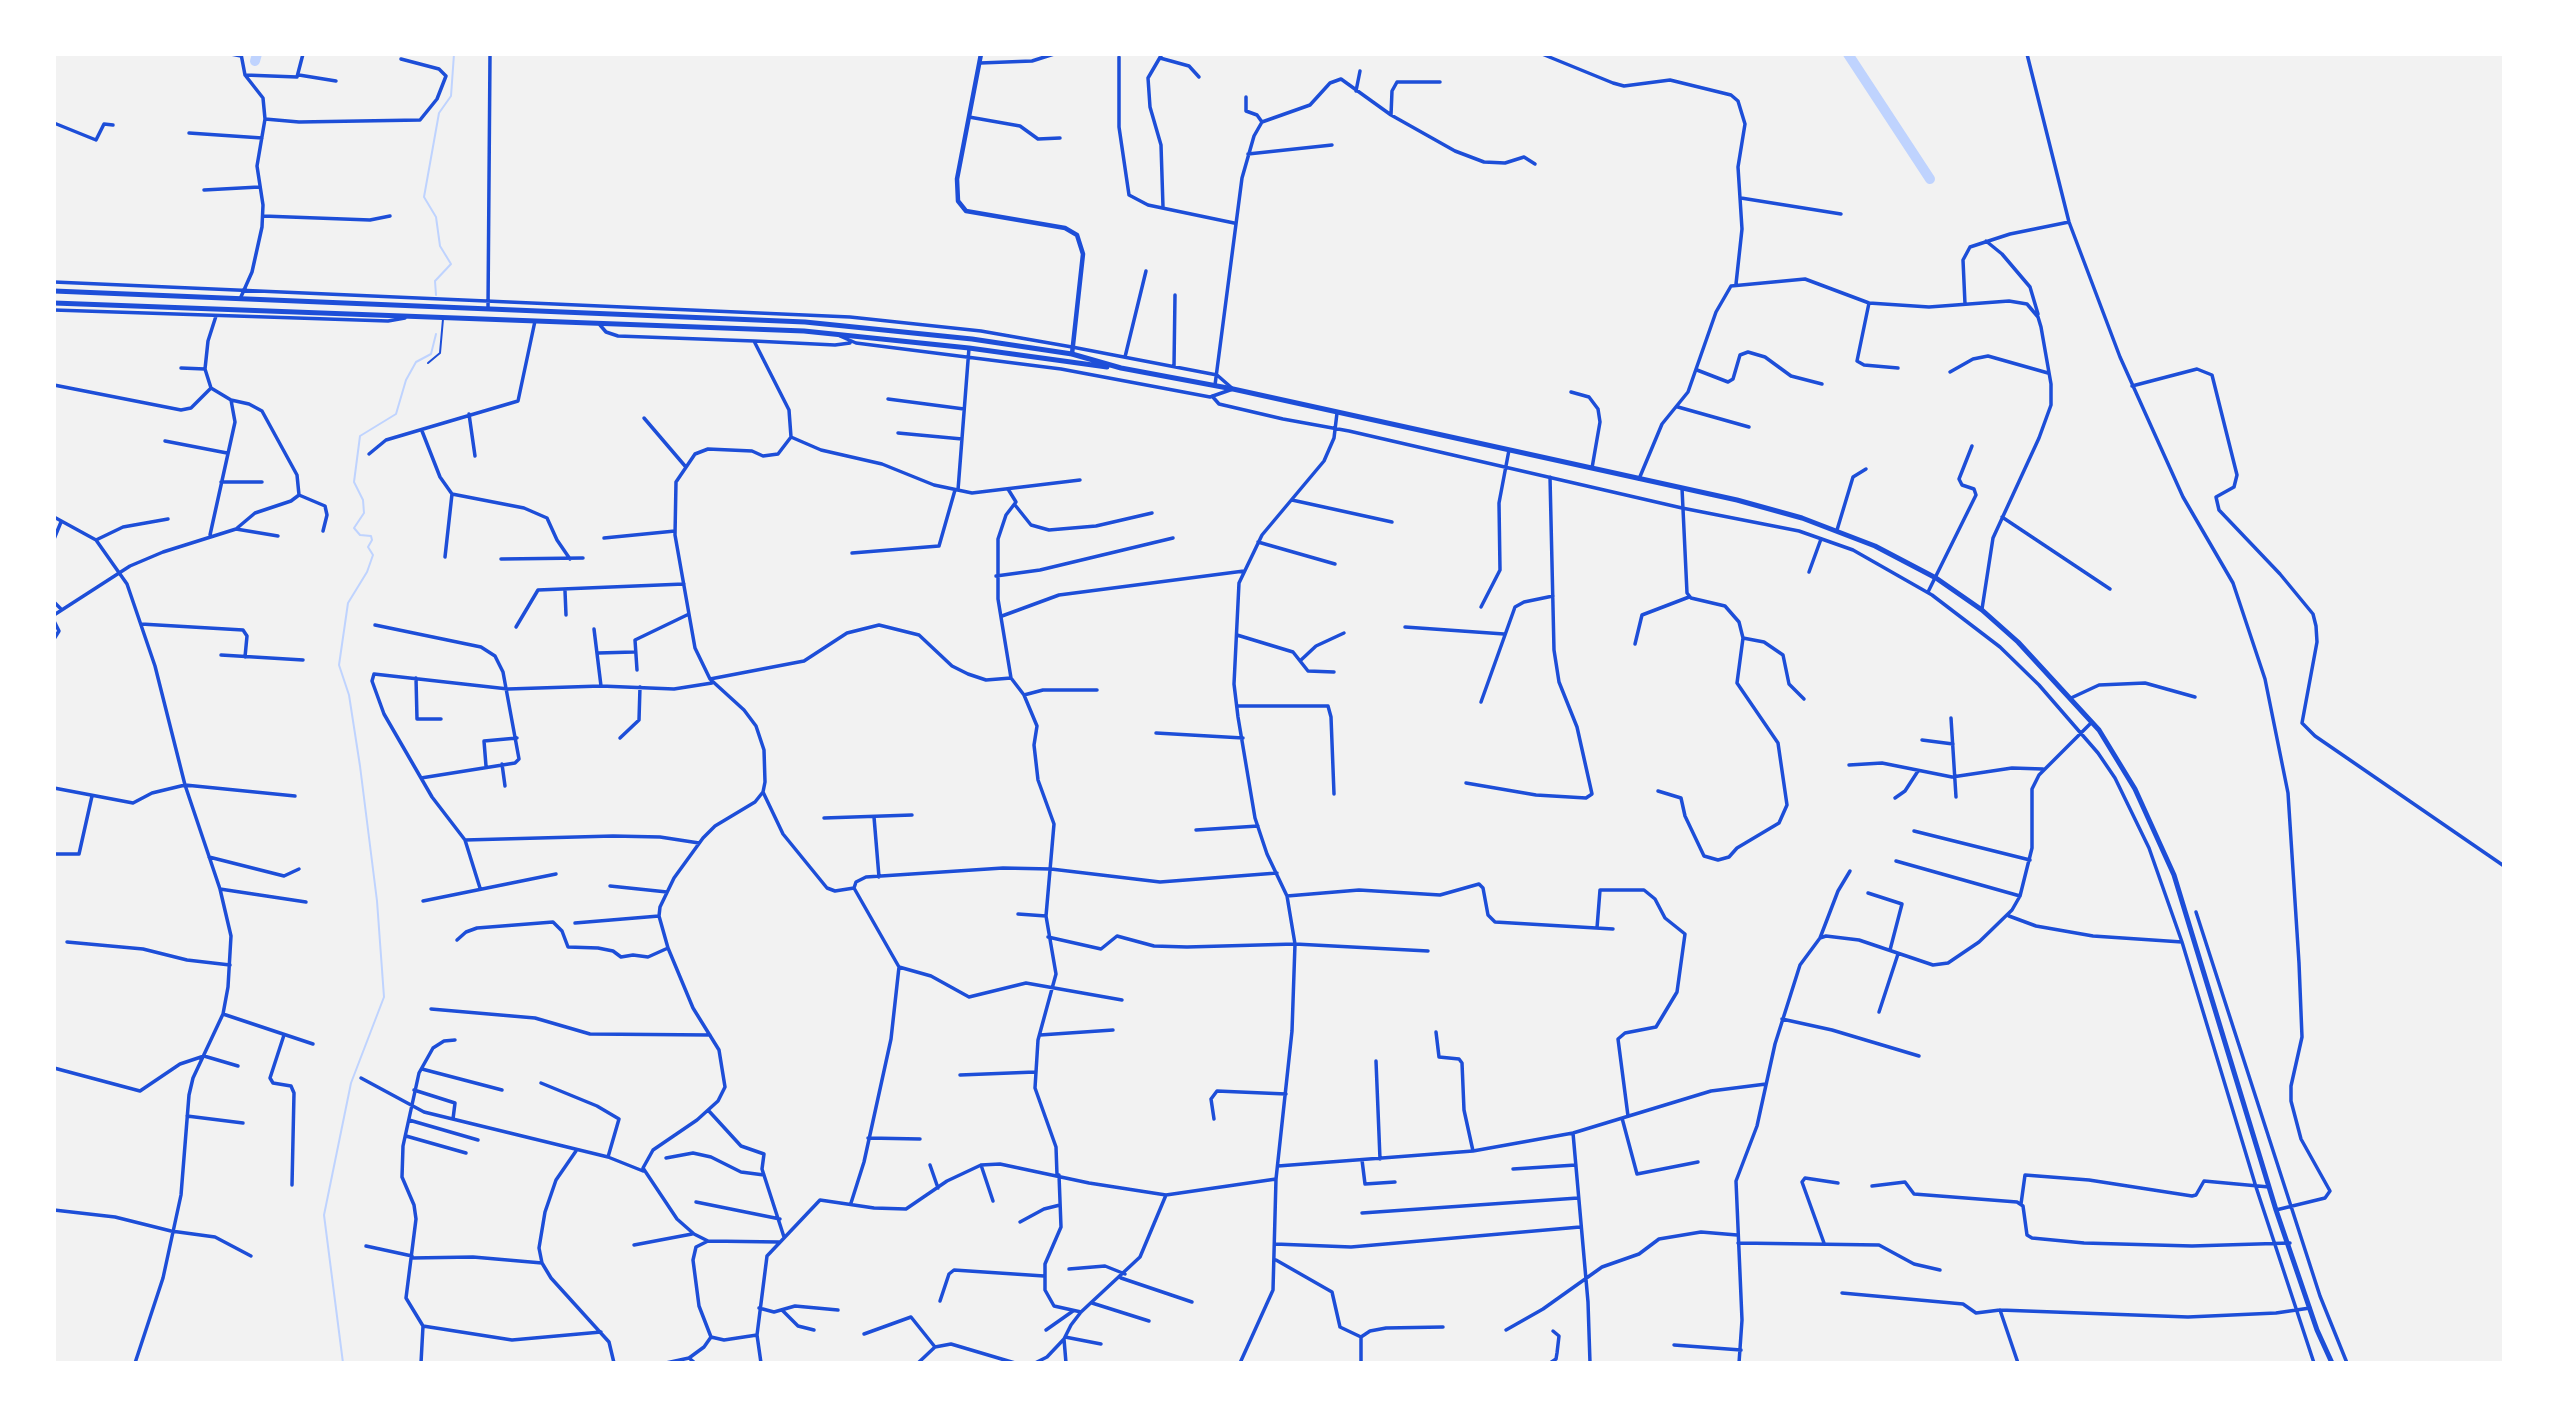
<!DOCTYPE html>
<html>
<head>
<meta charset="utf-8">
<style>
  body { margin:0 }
  #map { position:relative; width:2558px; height:1417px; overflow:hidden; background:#f2f2f2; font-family:Spectral,serif }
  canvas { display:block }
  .frame { position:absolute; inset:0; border:56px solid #fff; pointer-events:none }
</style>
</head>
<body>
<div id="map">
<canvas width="2558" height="1417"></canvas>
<div class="frame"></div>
</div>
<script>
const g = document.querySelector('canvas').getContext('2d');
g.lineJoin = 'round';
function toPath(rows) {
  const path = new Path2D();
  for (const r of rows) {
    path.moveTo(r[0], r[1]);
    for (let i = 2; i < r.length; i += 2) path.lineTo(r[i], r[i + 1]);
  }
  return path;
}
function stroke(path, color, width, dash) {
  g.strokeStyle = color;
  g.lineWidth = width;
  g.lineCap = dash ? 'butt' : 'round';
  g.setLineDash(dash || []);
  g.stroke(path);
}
stroke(toPath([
  [436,295,435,281,451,264,440,246,436,217,424,197,439,113,451,96,454,54],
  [343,1363,324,1215,351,1083,384,997,377,901,360,766,349,695,339,665,348,603,367,572,373,555,368,547,372,540,371,536,360,535,354,528,364,513,363,500,354,482,360,436,396,414,406,380,416,362,431,354,436,334]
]), '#bfd3fe', 2);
stroke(toPath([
  [1848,54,1930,179],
  [255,61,257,54]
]), '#bfd3fe', 10);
stroke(toPath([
  [428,363,440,353,443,319]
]), '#1d4ed8', 2);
stroke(toPath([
  [231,54,241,56],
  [1162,54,1148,78,1150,107,1161,145,1163,207],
  [1542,54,1613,83,1624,86,1670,80,1731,95,1738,101,1745,124,1738,167,1742,229,1736,284],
  [2027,54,2069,222,2120,357,2183,497,2233,583,2265,679,2288,793,2299,963,2302,1037,2291,1086,2291,1101,2301,1139,2330,1191,2325,1198,2276,1210],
  [1119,57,1119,127,1129,195,1148,205,1234,223],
  [1160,58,1189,66,1199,77],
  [980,63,1032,61,1054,54],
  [245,75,297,77,303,54],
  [299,75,336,81],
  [1356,91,1360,71],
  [1246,97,1246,111,1257,115,1262,122],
  [1391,115,1392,91,1397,82,1440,82],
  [969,117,1020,126,1038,139,1060,138],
  [265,119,299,122,420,120,437,99,446,76,439,69,401,59],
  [54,123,96,140,104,124,113,125],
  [189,133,262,138],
  [1248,154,1332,145],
  [204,190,259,187],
  [1741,198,1841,214],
  [263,216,370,220,390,216],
  [1986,241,2002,254,2030,287,2038,314],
  [54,282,850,317,981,331,1072,347,1217,375,1233,389,1210,397,1061,369,856,343,840,336],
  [240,299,252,272,262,227,263,205,257,166,265,119,263,98,245,75,241,54],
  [1869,303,1857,361,1864,365,1898,368],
  [1965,304,1963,260,1970,247,2010,234,2069,222],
  [488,309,490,54],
  [54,310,388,321,405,318],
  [600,325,606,332,618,336,754,341,789,410,791,437,778,454,763,456,752,451,708,449,695,454,676,482,675,535,695,648,710,679,744,710,756,726,764,750,765,782,763,792,755,802,715,826,703,838,674,878,660,907,659,916,668,948,693,1008,719,1050,725,1087,718,1101,697,1120,653,1150,643,1168,677,1219,694,1234,708,1241,779,1242],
  [754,341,835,345,850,343],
  [1125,357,1146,271],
  [1174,366,1175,295],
  [181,368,205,369],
  [1697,370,1728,382,1733,379,1740,355,1748,352,1765,357,1791,376,1822,384],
  [1950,372,1973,359,1988,356,2048,373],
  [54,385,181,410,191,408,211,388],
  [1215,385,1242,178,1254,136,1262,122,1310,105,1330,83,1341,79,1391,115,1455,151,1484,162,1505,163,1524,157,1535,164],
  [2132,386,2197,369,2212,375,2237,475,2234,487,2216,497,2219,510,2280,574,2313,614,2316,626,2317,642,2302,723,2315,736,2504,866],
  [1571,392,1589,397,1598,409,1600,422,1592,468],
  [1212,396,1219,404,1283,419,1349,431,1682,508,1799,531,1853,550,1932,595,2000,647,2039,685,2098,753,2115,778,2149,848,2182,942,2256,1187,2314,1363],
  [888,399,964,409],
  [1678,407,1749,427],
  [469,414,475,456],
  [644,418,685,466],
  [422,431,440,477,452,494,524,508,547,518,557,540,570,559],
  [898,433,962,439],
  [791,437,821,450,882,464,934,485,972,493,1080,480],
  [165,441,227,453],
  [369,454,386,440,518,401,535,321],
  [1639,479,1662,424,1688,392,1716,312,1731,286,1805,279,1869,303,1929,307,2009,301,2027,304,2038,317,2041,327,2051,384,2051,405,2039,438,1993,538,1982,609],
  [221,482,262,482],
  [1008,489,1016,502,1006,515,998,539,998,599,1011,678,1024,695,1037,726,1034,745,1038,780,1054,824,1046,916,1056,974,1038,1040,1035,1088,1056,1147,1057,1175],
  [958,490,969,348],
  [299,495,325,506,327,515,323,531],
  [1292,500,1392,522],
  [1015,505,1031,525,1049,530,1096,526,1152,513],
  [54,517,96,540,127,584,155,666,185,785,220,889,231,936,228,987,223,1014,193,1078,189,1095,181,1195,163,1278,135,1363],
  [2002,517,2110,589],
  [236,529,278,536],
  [1837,530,1853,477,1866,469],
  [210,535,235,422,231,400,211,388,205,369,208,341,216,316],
  [604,538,675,531],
  [54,539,61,522],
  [96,540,123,527,168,519],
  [1258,542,1335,564],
  [852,553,939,546,955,490],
  [445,557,452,494],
  [501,559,583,558],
  [1809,572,1821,539],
  [996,576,1040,570,1173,538],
  [565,591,566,615],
  [1928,592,1976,495,1974,489,1962,485,1959,479,1972,446],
  [54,602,61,609],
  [1481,607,1500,570,1499,503,1509,450],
  [54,615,130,566,163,552,236,529,255,513,291,501,299,495,297,475,262,411,249,404,231,400],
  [1002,616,1059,595,1244,571],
  [54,621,59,631,54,639],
  [141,624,243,630,247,636,245,657],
  [375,625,481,647,495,656,503,672,519,759,515,763,421,778],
  [516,627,538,590,684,584],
  [1405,627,1504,634],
  [594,629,601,686],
  [1237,635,1293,652,1308,671,1334,672],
  [1743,638,1764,642,1783,655,1789,684,1804,699],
  [1635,644,1642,615,1689,597],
  [598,653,634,652],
  [221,655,303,660],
  [1301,660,1316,646,1344,633],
  [637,670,635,640,689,614],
  [416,678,417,719,441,719],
  [710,679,804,661,847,633,879,625,919,635,952,666,968,674,986,680,1011,678],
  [1024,695,1043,690,1097,690],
  [2071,698,2099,685,2145,683,2195,697],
  [1481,702,1515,607,1524,602,1553,596],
  [1237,706,1328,706,1331,717,1334,794],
  [1951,718,1956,797],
  [1156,733,1243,738],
  [620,738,639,720,640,687],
  [1922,740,1953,744],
  [502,764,505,786],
  [1849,765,1882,763,1952,777,2012,768,2043,769],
  [486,766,484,741,517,738],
  [1466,783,1536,795,1586,798,1592,794,1577,727,1559,682,1554,650,1550,477],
  [54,788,133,803,152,793,185,785,295,796],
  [1658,791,1681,798,1685,816,1704,856,1718,860,1729,857,1737,848,1779,823,1787,805,1778,743,1737,683,1743,638,1739,622,1725,606,1691,598,1687,593,1682,488],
  [763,792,783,834,827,888,835,891,854,888],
  [1895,798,1905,791,1918,771],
  [874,817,879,877],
  [824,818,912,815],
  [1196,830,1258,826],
  [1914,831,2030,860],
  [465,840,613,836,660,837,699,843],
  [54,854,79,854,92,796],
  [209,857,284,876,299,869],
  [1896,861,2020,896],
  [610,886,667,892],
  [480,888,465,840,432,797,384,714,372,681,374,674,508,689,601,686,674,689,712,683],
  [220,889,306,902],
  [1868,893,1902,904,1890,950],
  [1287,896,1359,890,1440,895,1479,884,1483,888,1488,915,1495,922,1613,929],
  [423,901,556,874],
  [2196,912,2320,1296,2347,1363],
  [1018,914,1046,916],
  [2009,916,2036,926,2093,936,2182,942],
  [575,923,659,916],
  [1597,928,1600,890,1644,890,1655,899,1665,918,1685,934,1677,992,1656,1027,1625,1033,1618,1039,1628,1116],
  [1048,937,1101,949,1117,936,1154,946,1187,947,1295,944,1428,951],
  [1820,938,1838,891,1850,871],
  [457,940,466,932,477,928,553,922,562,931,568,947,598,948,613,951,621,957,633,955,648,957,668,948],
  [67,942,143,949,187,960,230,965],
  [899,967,931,976,969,997,1026,983,1122,1000],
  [431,1009,535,1018,590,1034,710,1035],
  [1879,1012,1898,954],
  [223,1014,313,1044],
  [1782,1019,1832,1030,1919,1056],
  [1436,1032,1439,1057,1459,1059,1462,1063,1464,1110,1473,1151],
  [284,1035,270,1078,273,1083,291,1086,294,1093,292,1185],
  [1040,1035,1113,1030],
  [1376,1061,1380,1159],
  [54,1068,140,1091,180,1064,204,1056,238,1066],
  [422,1069,502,1090],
  [960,1075,1035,1072],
  [361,1078,424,1112,608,1157,643,1171],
  [541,1083,597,1106,619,1119,608,1157],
  [414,1090,455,1103,453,1119],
  [708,1110,741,1146,764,1154,762,1169,784,1237],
  [187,1116,243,1123],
  [1622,1118,1637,1174,1698,1162],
  [1214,1119,1211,1099,1217,1091,1286,1094],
  [409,1120,478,1140],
  [1573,1133,1588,1302,1590,1363],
  [406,1136,466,1153],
  [868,1138,920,1139],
  [576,1151,556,1180,545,1212,539,1248,542,1263,551,1278,609,1342,614,1363],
  [666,1158,693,1153,711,1157,741,1172,764,1175],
  [1362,1160,1365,1184,1395,1182],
  [930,1165,938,1188],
  [981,1165,993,1201],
  [1278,1166,1473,1151,1573,1133,1711,1091,1766,1084],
  [1513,1169,1576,1165],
  [1059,1175,1061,1227,1045,1264,1045,1290,1054,1306,1081,1312],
  [1872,1186,1905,1182,1914,1194,2017,1202,2023,1206,2027,1235,2032,1238,2084,1243,2192,1246,2290,1243],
  [696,1202,780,1219],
  [851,1203,864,1162,891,1039,899,967,854,888,856,882,866,877,1003,868,1051,869,1160,882,1277,873],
  [2021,1204,2025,1175,2089,1180,2192,1196,2196,1195,2204,1181,2269,1187],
  [54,1210,115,1217,171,1231,215,1237,251,1256],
  [1362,1213,1578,1198],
  [1020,1222,1044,1209,1060,1205],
  [708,1241,696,1247,693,1260,699,1306,711,1337,724,1340,757,1335],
  [1738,1243,1879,1245,1914,1264,1940,1270],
  [1824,1243,1802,1182,1805,1178,1838,1183],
  [1275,1244,1351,1247,1580,1227],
  [634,1245,692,1234],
  [366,1246,412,1256],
  [412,1258,473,1257,542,1263],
  [1276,1260,1332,1292,1340,1327,1361,1337],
  [1069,1269,1105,1266,1125,1274],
  [1121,1278,1192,1302],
  [1842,1293,1963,1304,1976,1313,2000,1310,2188,1317,2276,1313,2310,1308],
  [940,1301,949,1274,954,1270,1044,1276],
  [1092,1303,1149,1321],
  [759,1308,774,1312,795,1306,838,1310],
  [782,1310,798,1326,814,1330],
  [2000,1310,2018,1363],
  [423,1326,512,1340,601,1332],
  [1046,1330,1073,1311],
  [1506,1330,1543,1309,1602,1267,1639,1254,1659,1239,1701,1232,1737,1235],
  [864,1334,911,1317,935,1347],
  [1065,1337,1101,1344],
  [1674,1345,1741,1350],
  [689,1358,695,1363],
  [421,1363,423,1326,406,1298,416,1219,414,1205,402,1177,403,1146,419,1073,433,1048,444,1041,455,1040],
  [666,1363,689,1358,704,1347,711,1337],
  [761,1363,757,1335,767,1256,820,1200,874,1208,906,1209,947,1181,981,1165,1000,1164,1089,1183,1166,1195,1276,1179],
  [918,1363,935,1347,951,1344,1015,1363],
  [1035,1363,1047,1357,1064,1339],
  [1066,1363,1064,1339,1071,1325,1081,1312,1140,1257,1166,1195],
  [1240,1363,1273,1290,1276,1179,1292,1031,1295,944,1287,896,1267,854,1255,818,1238,717,1234,684,1239,583,1262,535,1324,461,1334,438,1337,413],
  [1361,1363,1361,1337,1370,1331,1386,1328,1443,1327],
  [1550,1363,1556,1359,1557,1353,1559,1336,1553,1331],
  [1739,1363,1742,1320,1736,1181,1757,1126,1775,1044,1800,965,1820,938,1826,936,1859,940,1933,965,1948,963,1979,942,2012,910,2020,896,2032,848,2032,789,2039,775,2091,723]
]), '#1d4ed8', 3.5);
stroke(toPath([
  [981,54,957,179,958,201,966,211,1065,228,1077,235,1083,254,1072,354]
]), '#1d4ed8', 4.5);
stroke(toPath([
  [54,291,805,322,972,339,1072,354,1121,368,1233,389,1737,500,1802,518,1875,546,1936,578,1982,610,2018,642,2099,730,2135,789,2174,875,2276,1210,2317,1330,2332,1363],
  [54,303,804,331,969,348,1107,367]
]), '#1d4ed8', 5);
</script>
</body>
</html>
